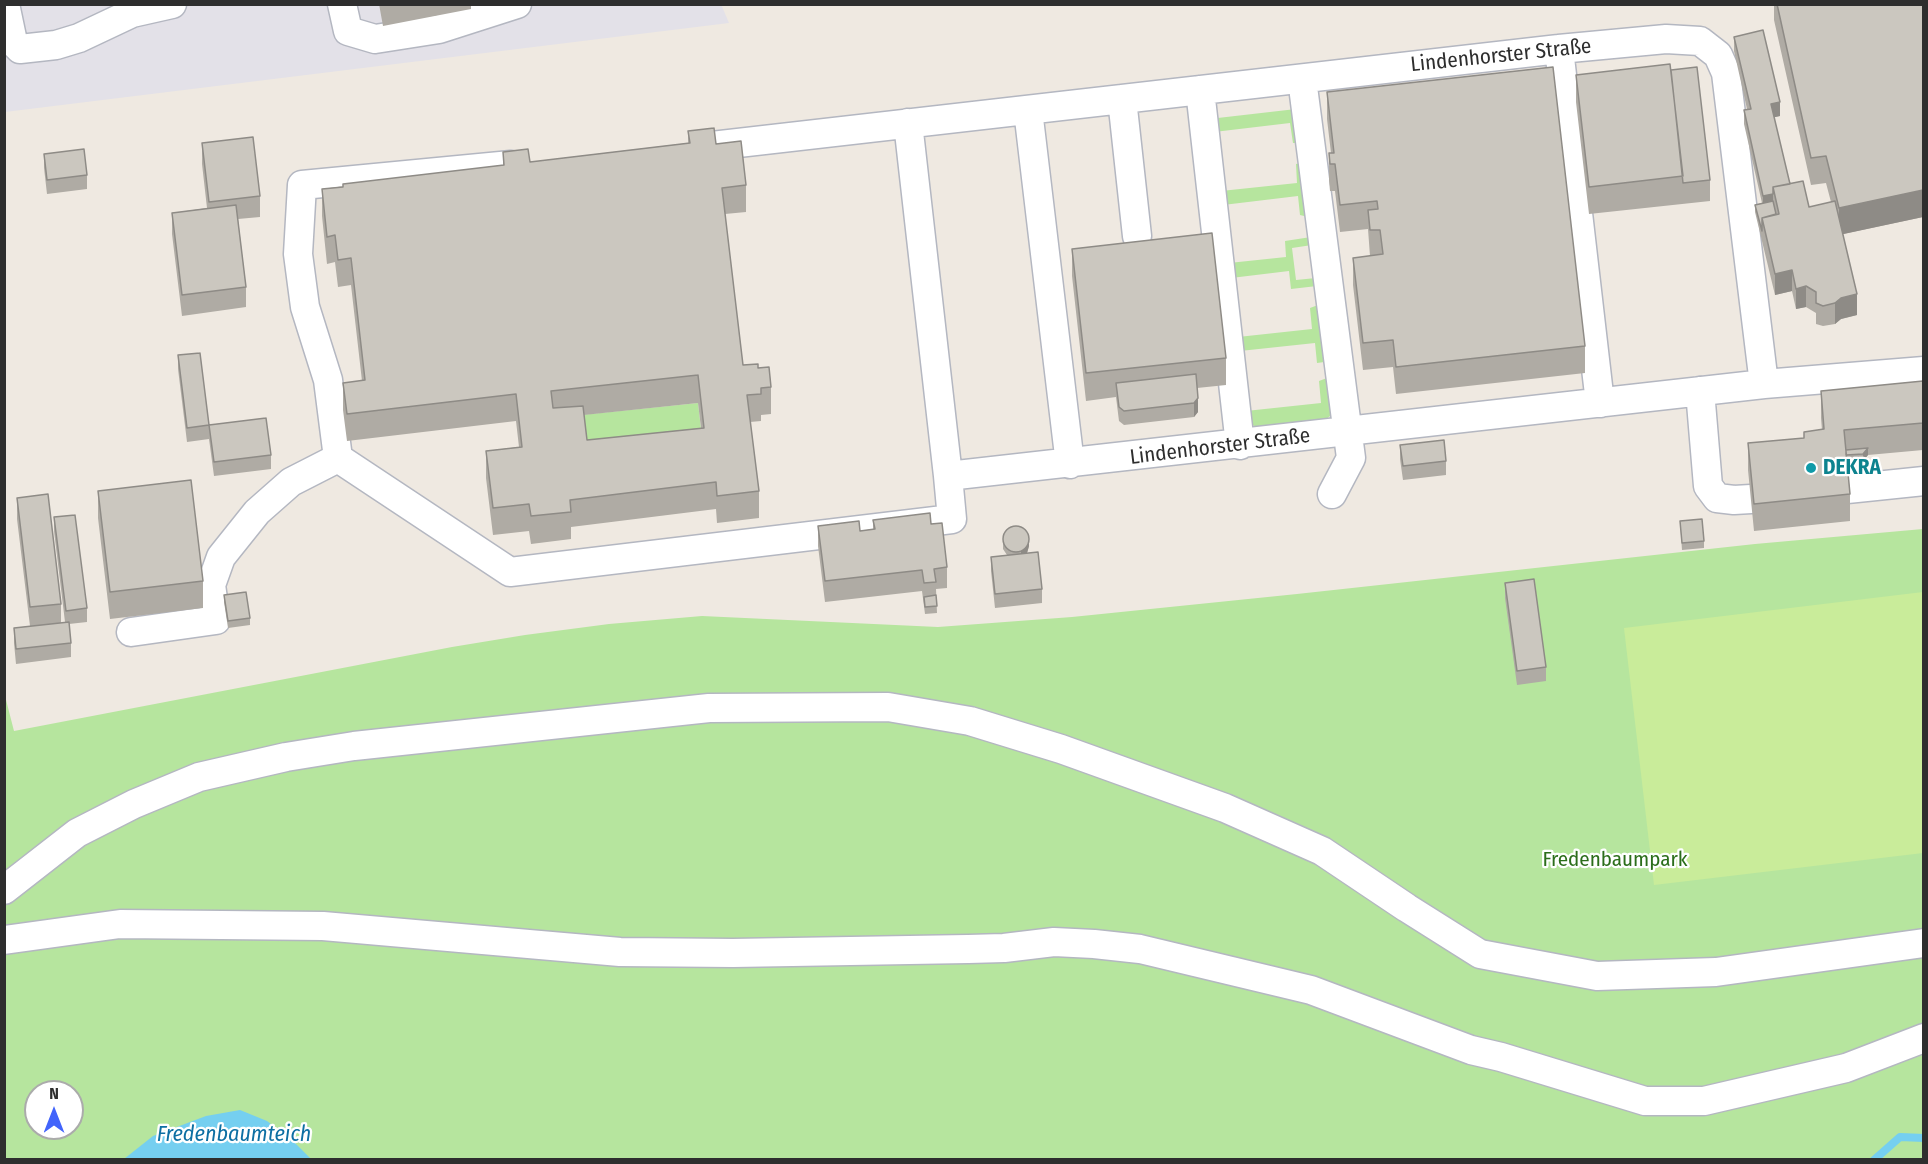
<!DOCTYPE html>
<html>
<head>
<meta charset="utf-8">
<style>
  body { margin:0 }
  #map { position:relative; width:1928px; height:1164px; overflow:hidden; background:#efe9e1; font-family:"Fira Sans Condensed",sans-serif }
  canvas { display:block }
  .frame { position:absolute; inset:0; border:6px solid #2e2e2e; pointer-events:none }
  .north { position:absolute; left:24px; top:1080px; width:60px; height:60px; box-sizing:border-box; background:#fff; border:2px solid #ababab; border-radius:50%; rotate:0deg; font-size:16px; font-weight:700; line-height:24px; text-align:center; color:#2e2e2e }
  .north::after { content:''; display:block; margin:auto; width:21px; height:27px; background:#4264fb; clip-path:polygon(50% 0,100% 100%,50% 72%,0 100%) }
</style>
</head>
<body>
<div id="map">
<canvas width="1928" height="1164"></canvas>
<div class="frame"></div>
<div class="north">N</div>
</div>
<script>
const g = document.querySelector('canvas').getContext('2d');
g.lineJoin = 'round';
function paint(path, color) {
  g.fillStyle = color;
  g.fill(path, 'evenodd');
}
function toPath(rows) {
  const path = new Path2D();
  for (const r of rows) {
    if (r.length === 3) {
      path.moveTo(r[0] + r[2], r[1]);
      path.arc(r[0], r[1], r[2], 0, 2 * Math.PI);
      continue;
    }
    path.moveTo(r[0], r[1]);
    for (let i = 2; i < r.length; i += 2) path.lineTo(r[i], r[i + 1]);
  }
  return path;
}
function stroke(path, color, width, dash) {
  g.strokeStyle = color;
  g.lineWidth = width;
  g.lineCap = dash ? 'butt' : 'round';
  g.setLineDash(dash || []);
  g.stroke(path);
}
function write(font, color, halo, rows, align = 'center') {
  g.font = font + ' "Fira Sans Condensed",sans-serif';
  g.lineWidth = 4.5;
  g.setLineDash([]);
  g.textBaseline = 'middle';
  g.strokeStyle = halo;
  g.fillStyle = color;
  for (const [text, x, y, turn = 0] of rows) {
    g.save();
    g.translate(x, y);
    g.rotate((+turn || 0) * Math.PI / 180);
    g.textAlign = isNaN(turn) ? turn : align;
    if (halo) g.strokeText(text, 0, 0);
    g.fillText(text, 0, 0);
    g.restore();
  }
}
paint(toPath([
  [721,4,729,23,5,112,4,5]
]), '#e3e1e8');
paint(toPath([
  [1296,109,1299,142,1296,143,1293,143,1290,123,1214,132,1221,191,1297,183,1296,164,1302,163,1308,214,1304,216,1300,215,1298,196,1223,205,1229,263,1286,257,1285,241,1311,237,1312,245,1292,248,1296,280,1316,278,1317,282,1317,286,1291,289,1289,271,1231,278,1238,337,1312,329,1310,308,1318,305,1326,307,1332,361,1317,363,1315,343,1240,351,1246,411,1321,403,1319,381,1327,378,1335,380,1337,399,1334,413,1325,420,1260,428,1249,424,1242,413,1209,119],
  [698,403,704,455,587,467,551,418],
  [1923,529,1923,1159,5,1159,4,692,14,731,452,647,525,635,609,624,702,616,938,627,1072,617,1297,594,1755,544],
  [36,1092,72,1092,72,1128,36,1128]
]), '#b6e59e');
paint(toPath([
  [1923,592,1923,853,1654,885,1624,628]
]), '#c9ec9a');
paint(toPath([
  [240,1110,267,1121,293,1141,311,1159,124,1159,153,1136,206,1116]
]), '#75cff0');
stroke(toPath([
  [1874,1160,1900,1137,1924,1138]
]), '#75cff0', 8);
const minor = toPath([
  [5,4,13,42,20,49,56,45,79,38,132,13,172,4],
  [342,4,348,31,375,39,439,29,517,4],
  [1559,49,1600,403],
  [1302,79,1351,458,1332,494],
  [1200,90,1240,445],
  [1122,99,1137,236],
  [1028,110,1070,464],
  [908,123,948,476,1764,384,1924,371],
  [703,147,1559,49,1666,39,1700,41,1718,55,1726,73,1764,384],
  [511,165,302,185,298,254,305,307,328,380,338,458,510,572,952,519,948,476],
  [1700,391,1708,486,1717,498,1734,500,1751,499],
  [1847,489,1924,481],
  [131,632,216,620,211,585,221,557,257,512,291,482,338,458],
  [4,890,77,833,134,804,199,777,286,757,354,746,709,708,888,707,970,721,1061,749,1225,808,1322,851,1407,908,1480,954,1597,976,1716,972,1924,943],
  [4,940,120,924,323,926,620,952,733,953,968,949,1004,948,1054,942,1094,944,1140,949,1311,990,1471,1050,1501,1057,1645,1101,1704,1101,1846,1068,1924,1038]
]);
stroke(minor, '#b4b7c1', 31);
stroke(minor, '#fff', 28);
paint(toPath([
  [379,4,471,4,471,9,383,26],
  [1774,4,1923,4,1923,217,1843,234,1857,315,1841,319,1835,324,1823,326,1816,324,1816,313,1806,307,1796,309,1792,291,1775,295,1755,212,1755,205,1762,203,1744,124,1744,110,1747,109,1734,51,1734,37,1780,116,1774,117,1790,184,1809,207,1831,202,1826,183,1811,185,1774,20],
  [1671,70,1710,180,1710,201,1589,214,1576,102,1576,75],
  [1327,92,1585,346,1585,373,1396,394,1393,367,1363,370,1353,285,1353,258,1370,256,1368,229,1340,232,1335,191,1330,191,1329,180,1329,153,1331,153,1327,119],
  [688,131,716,144,746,185,746,212,725,214,743,365,758,368,771,387,771,414,761,415,761,421,750,422,759,491,759,518,717,523,716,509,571,527,571,539,531,544,529,531,493,535,486,478,486,451,519,447,516,421,347,441,343,410,343,383,362,381,351,285,338,287,335,262,327,264,322,216,322,189,503,165,503,152,530,162,688,143],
  [698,403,701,428,587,440,584,415],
  [202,143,260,196,260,217,238,219,246,287,246,307,182,316,172,234,172,213,207,208,202,164],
  [44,154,87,175,87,189,47,194,44,168],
  [1072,249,1226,358,1226,385,1197,388,1198,412,1194,417,1124,425,1119,421,1116,397,1086,401,1072,276],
  [178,355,209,425,209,439,187,442,178,369],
  [1923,381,1923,450,1868,455,1863,461,1847,462,1850,494,1850,521,1754,531,1748,470,1748,443,1804,438,1804,432,1822,430,1821,418,1821,391],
  [209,425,271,455,271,469,214,476,209,439],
  [1400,445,1446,461,1446,475,1403,480,1400,459],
  [98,491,203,581,203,608,110,619,98,518],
  [17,498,61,604,61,623,65,622,54,531,54,517,87,608,87,622,69,624,71,643,71,657,16,664,14,643,14,628,30,626,17,519],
  [873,520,931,524,947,567,947,588,936,589,937,613,925,614,922,591,825,602,818,546,818,526,860,531,873,529],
  [1680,521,1704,541,1704,548,1682,550],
  [1003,542,1029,546,1027,553,1042,589,1042,603,995,608,991,571,991,557,1007,555,1003,549],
  [1505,583,1546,667,1546,681,1517,685,1505,598],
  [224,595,250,618,250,625,228,628,224,602]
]), '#afaba4');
paint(toPath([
  [1780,102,1780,116,1771,118,1771,104],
  [1923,190,1923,217,1839,235,1839,208],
  [1773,194,1773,208,1763,210,1763,196],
  [1792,270,1792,291,1775,295,1775,274],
  [1806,286,1806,307,1796,309,1796,289],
  [1857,294,1857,315,1841,319,1835,324,1835,303,1841,298],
  [1198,398,1198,412,1194,417,1194,403],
  [1868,448,1868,455,1863,461,1863,454],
  [1029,539,1029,546,1027,553,1021,558,1021,550]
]), '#8e8b86');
const building = toPath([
  [1777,4,1923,4,1923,190,1839,208,1826,156,1811,158,1777,4],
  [1763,30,1780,102,1771,104,1790,184,1773,187,1773,194,1763,196,1744,110,1751,109,1734,37,1763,30],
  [1670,64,1683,176,1589,187,1576,75,1670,64],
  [1553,67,1585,346,1396,367,1393,340,1363,343,1353,258,1383,254,1380,230,1370,230,1368,210,1378,209,1377,201,1340,205,1335,164,1330,164,1329,153,1334,153,1327,92,1553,67],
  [1697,67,1710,180,1683,183,1671,70,1697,67],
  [714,128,716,144,741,141,746,185,722,188,743,365,758,364,758,368,769,367,771,387,761,388,761,394,747,395,759,491,717,496,716,482,570,500,571,512,531,516,529,504,493,508,486,451,522,447,516,394,347,414,343,383,365,380,351,258,338,260,335,235,327,237,322,189,343,187,343,184,504,165,503,152,528,149,530,162,690,143,688,131,714,128],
  [698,375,704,428,587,440,583,406,553,408,551,391,698,375],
  [253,137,260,196,209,202,202,143,253,137],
  [84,149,87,175,47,180,44,154,84,149],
  [1803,181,1809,207,1835,201,1857,294,1841,298,1835,303,1823,306,1816,303,1816,292,1806,286,1796,289,1792,270,1775,274,1762,218,1779,214,1773,187,1803,181],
  [1773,201,1776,214,1762,218,1762,231,1755,205,1773,201],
  [236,205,246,287,182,295,172,213,236,205],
  [1212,233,1226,358,1086,373,1072,249,1212,233],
  [200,353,209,425,187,428,178,355,200,353],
  [1196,374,1198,398,1194,403,1124,411,1119,407,1116,383,1196,374],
  [1923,381,1923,423,1844,430,1850,494,1754,504,1748,443,1804,438,1804,432,1824,429,1821,391,1923,381],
  [266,418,271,455,214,462,209,425,266,418],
  [1444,440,1446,461,1403,466,1400,445,1444,440],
  [1868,448,1863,454,1846,455,1846,450,1868,448],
  [191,480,203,581,110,592,98,491,191,480],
  [48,494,61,604,30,607,17,498,48,494],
  [930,513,931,524,942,523,947,567,934,569,936,582,924,583,922,570,825,581,818,526,859,521,860,531,875,529,873,520,930,513],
  [75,515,87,608,66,611,54,517,75,515],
  [1702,519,1704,541,1682,543,1680,521,1702,519],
  [1016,539,13],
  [1038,552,1042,589,995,594,991,557,1038,552],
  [1534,579,1546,667,1517,671,1505,583,1534,579],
  [246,592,250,618,228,621,224,595,246,592],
  [936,595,937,606,925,607,924,597,936,595],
  [69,622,71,643,16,649,14,628,69,622]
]);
paint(building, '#cbc7bf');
stroke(building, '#8e8b86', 1.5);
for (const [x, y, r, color] of [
  [1811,468,6,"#0f9aa8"]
]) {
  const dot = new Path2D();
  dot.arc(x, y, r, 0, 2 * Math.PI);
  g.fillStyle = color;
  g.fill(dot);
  stroke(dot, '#fff', 2);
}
write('21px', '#2e2e2e', '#fff', [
  ["Lindenhorster Straße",1501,56,-6],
  ["Lindenhorster Straße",1220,447,-7]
]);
write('bold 21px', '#0d838f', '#fff', [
  ["DEKRA",1823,468]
], 'left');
write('21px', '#2c6e1b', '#fff', [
  ["Fredenbaumpark",1615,860]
]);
write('italic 22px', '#0d6fa3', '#fff', [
  ["Fredenbaumteich",234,1135]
]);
</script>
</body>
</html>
